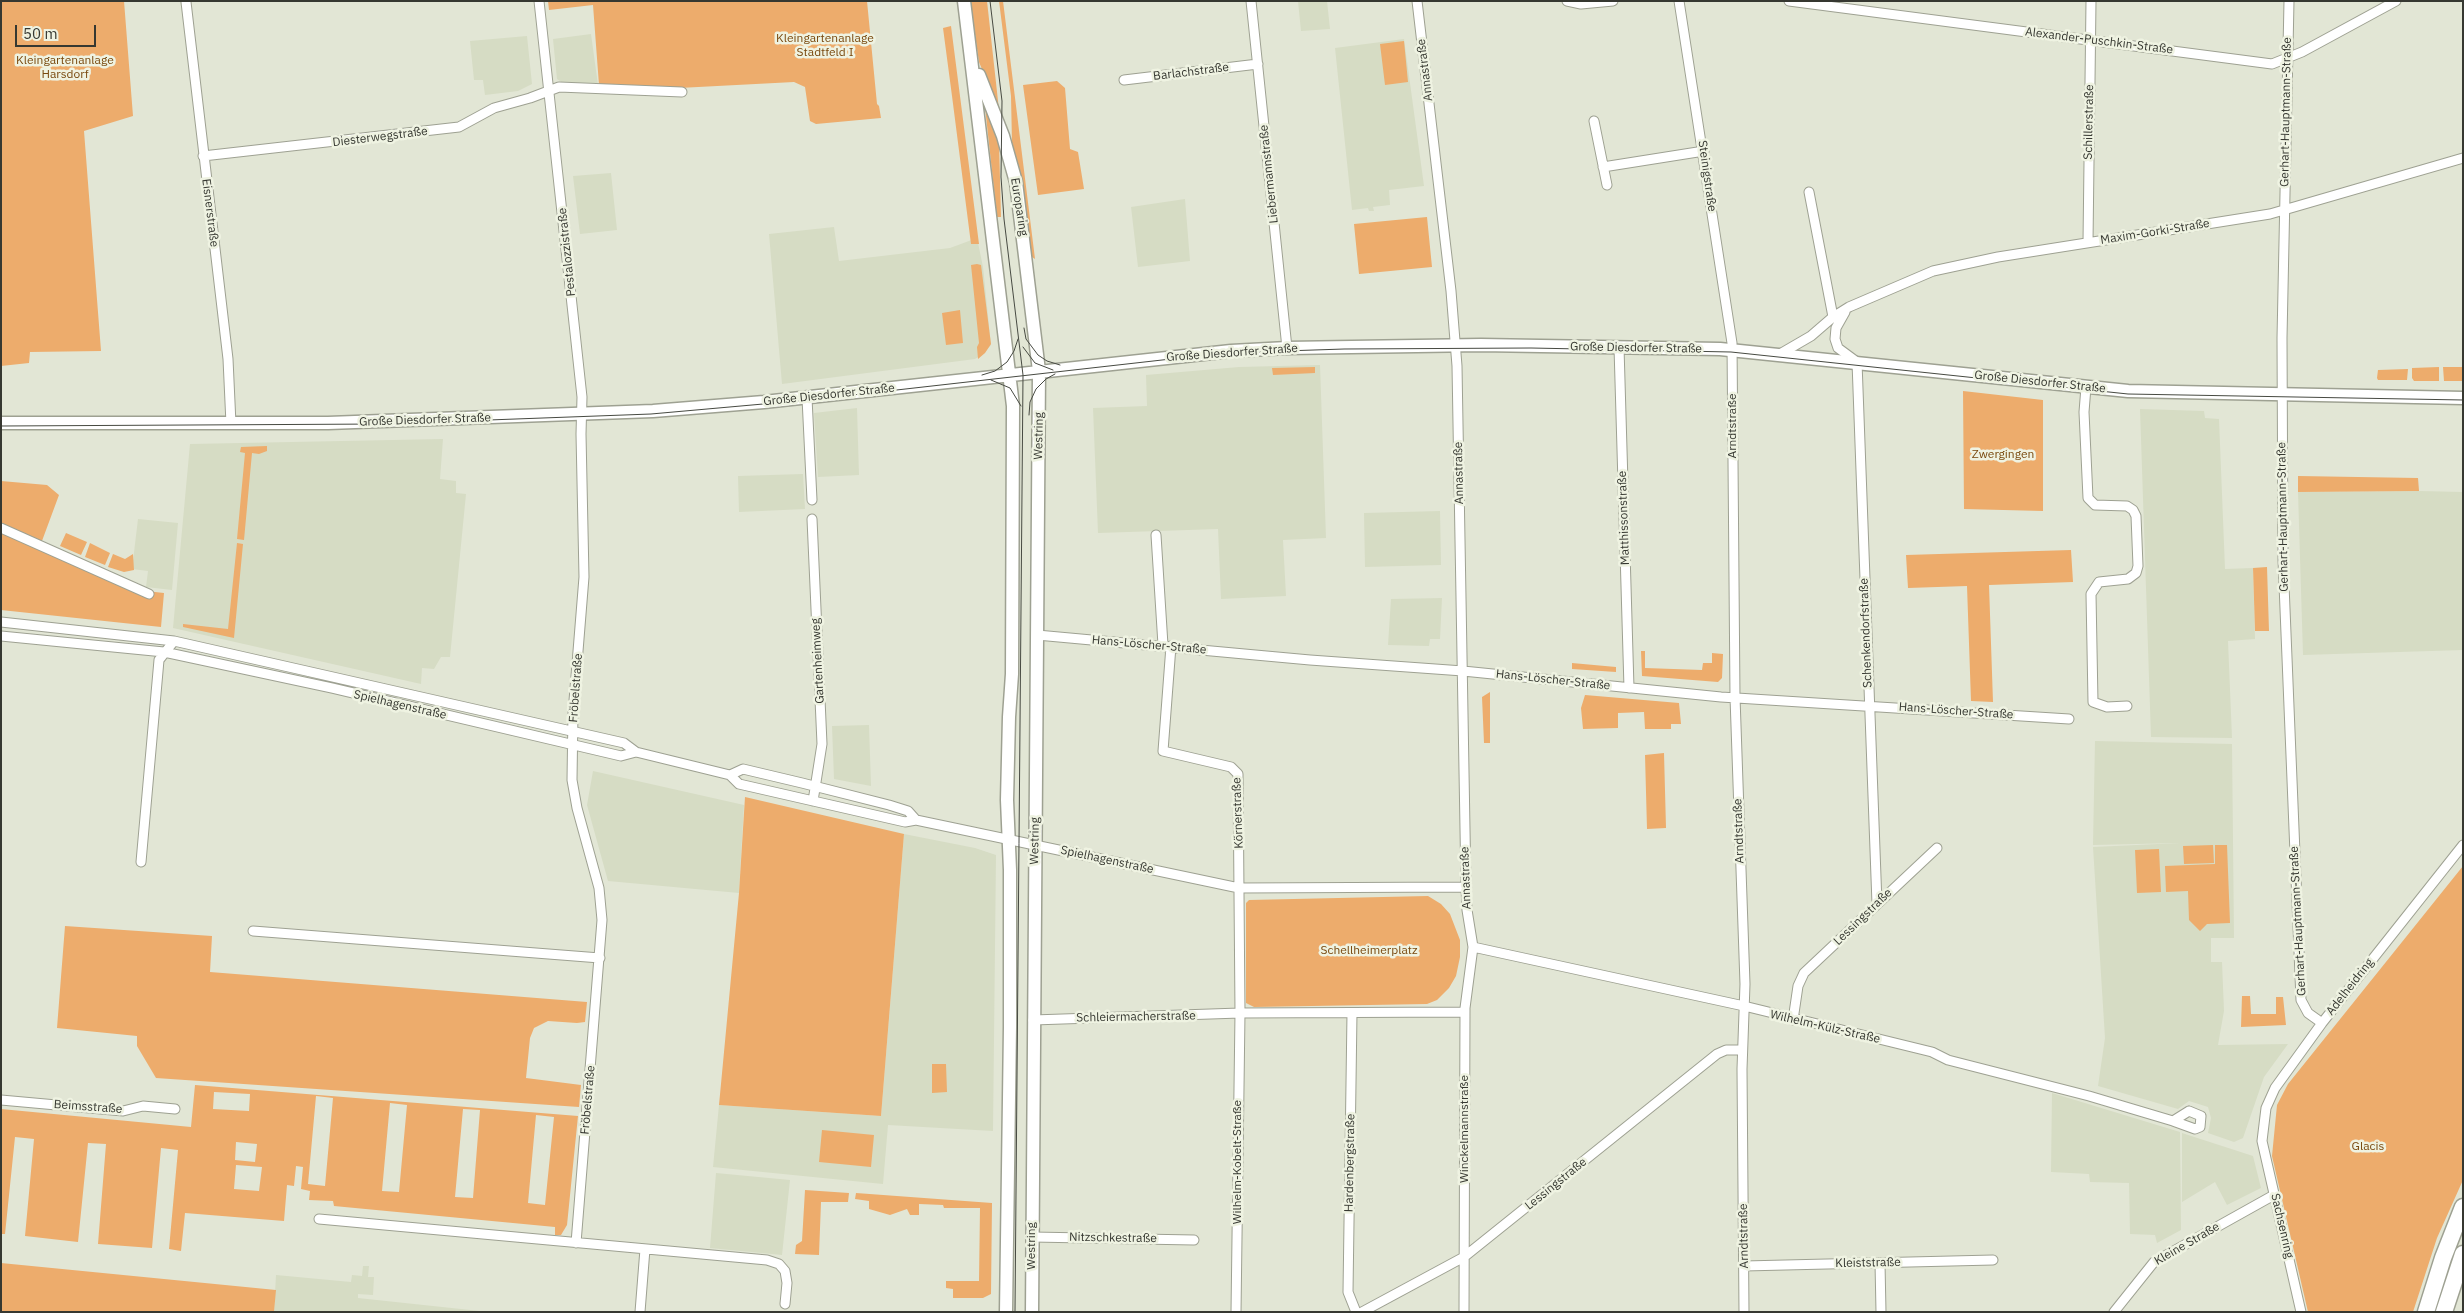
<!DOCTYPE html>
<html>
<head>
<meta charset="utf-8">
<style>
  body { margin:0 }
  #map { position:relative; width:2464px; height:1313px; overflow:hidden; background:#e2e6d5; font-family:"IBM Plex Sans",sans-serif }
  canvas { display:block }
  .frame { position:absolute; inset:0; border:2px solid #363831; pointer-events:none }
  .scale { position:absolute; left:15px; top:25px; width:81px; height:22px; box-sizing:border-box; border:2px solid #363831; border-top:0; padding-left:6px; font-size:15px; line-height:18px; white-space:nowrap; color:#363831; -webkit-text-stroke:4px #eff3e2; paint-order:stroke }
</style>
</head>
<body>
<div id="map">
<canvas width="2464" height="1313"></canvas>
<div class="frame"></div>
<div class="scale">50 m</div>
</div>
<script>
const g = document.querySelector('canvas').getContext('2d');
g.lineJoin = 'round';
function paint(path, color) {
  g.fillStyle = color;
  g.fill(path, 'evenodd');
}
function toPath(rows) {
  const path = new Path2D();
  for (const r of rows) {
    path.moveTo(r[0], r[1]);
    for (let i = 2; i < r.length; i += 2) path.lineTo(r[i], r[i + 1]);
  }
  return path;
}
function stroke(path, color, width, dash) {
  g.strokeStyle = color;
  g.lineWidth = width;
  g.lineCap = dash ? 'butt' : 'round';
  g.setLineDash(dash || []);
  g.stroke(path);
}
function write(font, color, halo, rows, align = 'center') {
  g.font = font + ' "IBM Plex Sans",sans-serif';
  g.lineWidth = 5;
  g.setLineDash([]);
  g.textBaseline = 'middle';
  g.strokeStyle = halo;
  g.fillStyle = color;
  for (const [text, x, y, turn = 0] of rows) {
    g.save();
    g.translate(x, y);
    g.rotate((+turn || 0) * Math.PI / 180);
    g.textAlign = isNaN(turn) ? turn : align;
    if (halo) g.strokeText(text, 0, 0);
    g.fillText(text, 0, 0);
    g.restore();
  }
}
paint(toPath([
  [1298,1,1327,1,1330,29,1301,31],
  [591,34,598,85,563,83,557,79,553,39],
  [527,36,532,84,518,91,485,95,483,80,474,80,470,41],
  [1404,39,1424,186,1389,190,1390,205,1373,207,1374,211,1369,211,1368,208,1352,210,1335,48],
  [611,173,617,230,580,234,573,176],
  [1185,199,1190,261,1138,267,1131,207],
  [834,227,839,261,950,248,977,238,983,267,991,345,983,354,975,359,782,384,769,234],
  [1320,365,1326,538,1283,540,1286,596,1221,599,1218,529,1098,533,1093,408,1147,406,1146,375,1239,367],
  [857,408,859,475,818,477,814,413],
  [2140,409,2204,411,2205,418,2219,419,2225,569,2253,568,2255,639,2228,641,2232,738,2151,737],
  [443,439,440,479,456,481,456,493,466,494,450,657,441,657,434,669,422,668,421,684,173,628,190,444],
  [803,474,805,509,739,512,738,476],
  [2419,491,2463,492,2463,650,2303,655,2298,492],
  [1440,511,1441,565,1365,567,1364,513],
  [138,519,178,523,172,590,146,587,148,571,132,569],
  [1442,598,1440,639,1430,639,1429,646,1388,645,1391,599],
  [869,725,871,786,834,779,832,726],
  [2095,741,2232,744,2234,938,2211,938,2211,962,2222,962,2224,1011,2218,1045,2288,1044,2264,1077,2243,1138,2234,1142,2208,1133,2211,1118,2208,1107,2189,1101,2178,1109,2098,1086,2105,1038,2093,847,2180,843,2093,845],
  [593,771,744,805,739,893,608,881,587,805],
  [904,834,975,848,996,855,993,1131,888,1125,883,1184,713,1167,719,1105,881,1116],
  [2052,1093,2180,1132,2181,1230,2157,1243,2155,1235,2130,1234,2129,1183,2090,1182,2089,1174,2051,1172],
  [2182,1133,2253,1156,2261,1188,2227,1205,2215,1182,2182,1202],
  [716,1173,790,1180,782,1255,710,1248],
  [363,1266,369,1266,368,1277,374,1277,373,1295,358,1294,358,1298,489,1312,274,1312,276,1275,351,1282,352,1275,362,1276]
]), '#d6dcc4');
paint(toPath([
  [1,1,124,1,133,116,84,131,101,351,30,352,29,363,1,366],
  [548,1,867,1,877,104,879,106,881,118,816,124,810,121,805,87,794,82,679,88,599,85,593,5,549,10],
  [970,1,987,1,999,110,979,62],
  [999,1,1003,1,1035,259,1032,257,1020,173,1012,143,1011,96],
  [951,26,979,244,971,244,952,96,943,28],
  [1404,41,1408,82,1385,85,1380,44],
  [1057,81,1065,88,1070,149,1078,152,1084,189,1038,195,1023,85],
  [985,107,999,142,1001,217,997,217],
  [1427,217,1432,267,1359,274,1354,224],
  [977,264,981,265,991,344,985,353,978,359,977,347,979,343,971,265],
  [960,310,963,343,946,345,942,313],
  [1315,367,1315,373,1273,375,1272,368],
  [2439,367,2439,381,2414,381,2412,378,2412,368],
  [2443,367,2463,367,2463,381,2444,381],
  [2408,369,2407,380,2378,380,2377,378,2378,370],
  [1963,391,2043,400,2043,511,1964,509],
  [267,446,267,451,259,454,252,453,244,540,237,539,245,453,240,452,241,447],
  [2298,476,2418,478,2419,491,2298,492],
  [1,481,47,485,59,495,39,549,137,590,164,593,161,627,1,610],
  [66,533,87,542,81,555,60,546],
  [90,543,110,553,105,565,85,557],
  [237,543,243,544,234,638,183,627,183,624,228,629],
  [2071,550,2073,582,1989,585,1993,702,1971,701,1967,586,1908,588,1906,555],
  [113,554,125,559,133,554,134,570,124,572,108,567],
  [2267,567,2269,631,2255,631,2253,568],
  [1641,651,1645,651,1645,668,1702,670,1703,663,1712,663,1712,653,1723,654,1722,678,1718,682,1642,676],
  [1572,663,1616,667,1616,672,1572,669],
  [1490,692,1490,743,1484,743,1482,697],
  [1585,695,1679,703,1681,724,1671,724,1671,729,1645,729,1644,712,1618,713,1618,728,1583,729,1581,708],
  [1664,753,1666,828,1647,829,1645,755],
  [745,797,904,834,881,1116,719,1105,739,893],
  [2213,845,2214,863,2184,864,2183,846],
  [2215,845,2227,845,2230,923,2207,924,2200,931,2189,920,2188,891,2166,892,2165,866,2215,864],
  [2159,849,2161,892,2137,893,2135,850],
  [2463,866,2463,1180,2437,1238,2413,1312,2308,1312,2272,1156,2277,1105,2288,1084],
  [1428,896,1441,904,1450,914,1460,940,1460,957,1456,976,1449,988,1437,1000,1427,1004,1254,1007,1246,1003,1246,903,1249,900],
  [65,926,212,936,210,972,587,1002,585,1022,577,1023,548,1021,534,1028,530,1038,526,1078,581,1085,579,1107,156,1078,137,1046,137,1036,57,1028],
  [2242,996,2250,996,2251,1014,2276,1014,2276,997,2283,997,2286,1025,2241,1027],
  [932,1064,946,1064,947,1092,932,1093],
  [195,1085,578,1116,567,1225,561,1235,555,1235,555,1227,334,1206,333,1201,309,1200,310,1191,301,1189,303,1167,296,1166,294,1186,287,1185,284,1221,185,1213,181,1251,169,1249,178,1150,161,1148,152,1248,98,1244,106,1144,88,1143,78,1242,25,1236,34,1139,15,1137,5,1234,1,1234,1,1109,191,1127],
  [214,1092,250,1094,249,1111,213,1109],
  [316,1096,333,1098,325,1186,308,1184],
  [390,1103,407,1105,399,1192,382,1191],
  [463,1109,480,1110,473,1198,455,1197],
  [536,1115,554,1117,545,1205,528,1203],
  [236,1142,257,1144,255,1162,235,1160],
  [236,1165,262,1167,259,1191,234,1189],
  [822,1130,874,1135,871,1167,819,1162],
  [805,1190,849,1193,848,1202,821,1202,819,1255,795,1254,796,1245,802,1241],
  [856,1193,992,1203,991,1294,983,1298,953,1298,953,1289,946,1288,946,1281,979,1281,980,1208,944,1208,943,1205,919,1204,919,1215,910,1215,907,1209,890,1215,869,1209,869,1201,855,1199],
  [1,1263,276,1290,274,1312,1,1312]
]), '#edac6c');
const street = toPath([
  [539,1,582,397,581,434,584,577,573,713,572,780,577,808,599,888,602,920,576,1243],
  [1251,1,1287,348],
  [1417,1,1451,291,1457,366,1466,887,1467,910,1473,947,1465,1008,1464,1312],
  [1567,1,1581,4,1613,1],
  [1679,1,1732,343,1735,697,1745,984,1742,1069,1744,1312],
  [1789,1,2272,64,2302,52,2396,1],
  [2289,1,2282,338,2283,560,2301,1000,2308,1013,2322,1023],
  [186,2,228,359,231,424],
  [1124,80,1258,64],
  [1594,121,1607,185],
  [203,156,459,127,494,108,530,98,559,87,682,92],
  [1603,167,1704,151],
  [1809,192,1833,317],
  [2088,242,2091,1],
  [1845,312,1836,328,1835,339,1838,348,1857,362,1877,904],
  [1619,347,1629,688],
  [1780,354,1811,336,1833,317,1849,307,1933,271,1998,257,2270,214,2463,158],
  [2086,387,2084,412,2088,498,2095,505,2127,506,2133,510,2136,516,2138,566,2136,573,2128,579,2099,582,2091,594,2093,702,2107,707,2127,706],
  [807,398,812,500],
  [812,519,822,744,813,801],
  [1,528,149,594],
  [1156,535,1163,645],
  [1,622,174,641,624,743,636,752,730,775,739,784,905,822,916,820,1239,888,1466,887],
  [1037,635,1310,660,1463,671,1721,697,2069,719],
  [1,636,164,652,332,688,621,756,636,752],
  [1171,646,1163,751,1231,767,1238,774,1240,1013,1465,1012],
  [730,775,743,769,802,783,889,805,908,811,916,820],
  [141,862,159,660,174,641],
  [253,931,600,958],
  [1473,947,1744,1006,1932,1052,1948,1060,2089,1096,2173,1121],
  [1352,1013,1348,1292,1356,1312],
  [1033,1020,1240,1013,1236,1312],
  [1793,1020,1798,986,1804,973,1937,848],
  [1,1100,123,1111,143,1106,175,1109],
  [2189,1111,2201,1116,2200,1127,2195,1129,2173,1121,2189,1111],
  [319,1219,767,1260,779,1264,785,1271,787,1283,785,1304],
  [1032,1237,1194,1240],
  [1880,1263,1881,1312],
  [1744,1266,1993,1260],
  [640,1312,645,1249],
  [1362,1312,1464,1257,1717,1054,1726,1050,1742,1050],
  [2114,1312,2154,1262,2274,1195],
  [2301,1312,2262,1141,2266,1108,2275,1088,2322,1023,2463,845]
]);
const secondary = toPath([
  [964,1,1013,406,1012,674,1009,717,1007,800,1010,870,1010,1027,1006,1312],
  [979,75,1003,136,1016,182,1039,371,1032,1312],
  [1,423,328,423,653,411,764,402,1231,351,1287,348,1481,345,1720,349,2128,391,2463,398]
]);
const highway = toPath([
  [2426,1312,2443,1258,2463,1207],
  [2444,1312,2463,1254]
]);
stroke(street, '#9ea192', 11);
stroke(secondary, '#9ea192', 15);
stroke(highway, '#9ea192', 19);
stroke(street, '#fff', 9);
stroke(secondary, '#fff', 12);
stroke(highway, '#fff', 16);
stroke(toPath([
  [990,1,1002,101,1001,177,1004,219,1023,375,1015,1312],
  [1024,328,1026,339,1038,355,1047,361,1060,365],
  [1023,347,1035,363,1053,370],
  [982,375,995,371,1007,362,1014,351,1018,339],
  [991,380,1010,388,1021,406],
  [1029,415,1030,402,1036,389,1046,379,1055,374],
  [1,426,380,424,651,414,808,400,1224,353,1344,349,1531,348,1731,352,2128,394,2463,400]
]), '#474a42', 1);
write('12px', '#78480d', '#eff3e2', [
  ["Kleingartenanlage",825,39],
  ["Stadtfeld I",825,53],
  ["Kleingartenanlage",65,61],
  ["Harsdorf",65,75],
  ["Zwergingen",2003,455],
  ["Schellheimerplatz",1369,951],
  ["Glacis",2368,1147]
]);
write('12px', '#363831', '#eff3e2', [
  ["Alexander-Puschkin-Straße",2099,41,7],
  ["Annastraße",1425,70,-97],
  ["Barlachstraße",1191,72,-7],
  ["Gerhart-Hauptmann-Straße",2286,112,-89],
  ["Schillerstraße",2089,122,-89],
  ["Diesterwegstraße",380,137,-7],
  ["Liebermannstraße",1269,174,-96],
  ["Steinigstraße",1707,176,82],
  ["Europaring",1019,207,81],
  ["Eisnerstraße",210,213,83],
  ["Maxim-Gorki-Straße",2155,232,-9],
  ["Pestalozzistraße",567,252,-96],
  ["Große Diesdorfer Straße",1636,348,1],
  ["Große Diesdorfer Straße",1232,353,-4],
  ["Große Diesdorfer Straße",2040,382,6],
  ["Große Diesdorfer Straße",829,395,-6],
  ["Große Diesdorfer Straße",425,420,-2],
  ["Arndtstraße",1733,426,-90],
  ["Westring",1039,436,-89],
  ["Annastraße",1459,473,-91],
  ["Gerhart-Hauptmann-Straße",2283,517,-91],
  ["Matthissonstraße",1624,518,-92],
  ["Schenkendorfstraße",1866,633,-92],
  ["Hans-Löscher-Straße",1149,645,5],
  ["Gartenheimweg",818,661,-93],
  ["Hans-Löscher-Straße",1553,680,6],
  ["Fröbelstraße",576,688,-86],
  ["Spielhagenstraße",400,705,13],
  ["Hans-Löscher-Straße",1956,711,4],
  ["Körnerstraße",1238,813,-92],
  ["Arndtstraße",1739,831,-92],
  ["Westring",1035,841,-89],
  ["Spielhagenstraße",1107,860,12],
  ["Annastraße",1466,878,-92],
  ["Lessingstraße",1863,917,-44],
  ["Gerhart-Hauptmann-Straße",2298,921,-93],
  ["Adelheidring",2350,987,-52],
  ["Schleiermacherstraße",1136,1017,-1],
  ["Wilhelm-Külz-Straße",1825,1027,13],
  ["Fröbelstraße",588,1100,-85],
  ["Beimsstraße",88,1107,4],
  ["Winckelmannstraße",1465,1129,-90],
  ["Wilhelm-Kobelt-Straße",1238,1162,-90],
  ["Hardenbergstraße",1350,1163,-89],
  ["Lessingstraße",1556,1184,-39],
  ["Sachsenring",2282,1226,77],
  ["Arndtstraße",1744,1236,-91],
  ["Nitzschkestraße",1113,1238,1],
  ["Kleine Straße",2187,1244,-30],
  ["Westring",1032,1246,-90],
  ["Kleiststraße",1868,1263,-1]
]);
</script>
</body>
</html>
